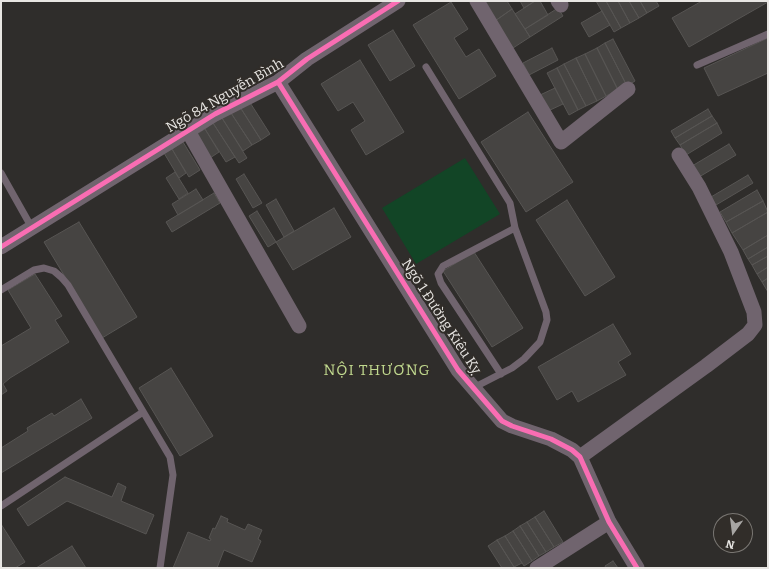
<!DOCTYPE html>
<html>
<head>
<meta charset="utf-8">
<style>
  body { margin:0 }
  #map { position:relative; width:769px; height:569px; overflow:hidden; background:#2f2d2b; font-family:Bitter,serif }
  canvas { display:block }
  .frame { position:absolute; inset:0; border:2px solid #e8e6e3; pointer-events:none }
  .north { position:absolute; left:713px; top:513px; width:40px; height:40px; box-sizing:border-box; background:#312d29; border:1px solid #7a7773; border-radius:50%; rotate:194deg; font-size:11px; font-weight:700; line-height:16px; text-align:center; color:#e8e6e3 }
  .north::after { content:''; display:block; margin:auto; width:14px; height:18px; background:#a7a5a3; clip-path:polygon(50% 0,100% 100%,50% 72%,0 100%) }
</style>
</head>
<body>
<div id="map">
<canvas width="769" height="569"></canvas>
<div class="frame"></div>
<div class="north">N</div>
</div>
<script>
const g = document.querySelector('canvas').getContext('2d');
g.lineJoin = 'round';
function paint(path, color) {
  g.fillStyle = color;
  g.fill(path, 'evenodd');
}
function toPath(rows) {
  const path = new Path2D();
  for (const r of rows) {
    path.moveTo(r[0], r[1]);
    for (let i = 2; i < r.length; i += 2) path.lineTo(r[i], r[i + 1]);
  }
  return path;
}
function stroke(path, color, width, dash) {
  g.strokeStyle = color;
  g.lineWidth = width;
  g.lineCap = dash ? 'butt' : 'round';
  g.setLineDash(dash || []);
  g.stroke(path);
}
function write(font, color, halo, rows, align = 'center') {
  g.font = font + ' Bitter,serif';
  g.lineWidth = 4;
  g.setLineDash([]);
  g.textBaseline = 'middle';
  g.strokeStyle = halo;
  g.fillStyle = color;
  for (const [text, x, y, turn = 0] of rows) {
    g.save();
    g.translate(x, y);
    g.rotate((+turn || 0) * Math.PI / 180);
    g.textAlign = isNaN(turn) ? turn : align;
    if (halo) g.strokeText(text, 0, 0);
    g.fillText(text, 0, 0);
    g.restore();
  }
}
paint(toPath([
  [465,158,500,214,416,264,382,208]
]), '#124526');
const building = toPath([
  [482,1,507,1,512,9,495,21,482,1],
  [520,1,535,1,524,8,520,1],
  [535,1,540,1,548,15,525,29,515,14,535,1],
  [596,1,606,1,621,28,614,32,596,1],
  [606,1,618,1,630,23,621,28,606,1],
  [618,1,629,1,639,18,630,23,618,1],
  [629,1,640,1,647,13,639,18,629,1],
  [640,1,656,1,659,6,647,13,640,1],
  [702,1,768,1,768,2,689,47,672,18,702,1],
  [451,2,468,29,454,38,466,57,479,49,496,76,459,99,413,25,451,2],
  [558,8,563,16,530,37,525,29,558,8],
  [512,9,530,37,513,48,495,21,512,9],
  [602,11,610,25,589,37,581,23,602,11],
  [393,30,415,66,390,81,368,45,393,30],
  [768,38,768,73,718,96,704,68,768,38],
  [613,39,635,81,627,86,605,43,613,39],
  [605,43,627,86,618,90,597,48,605,43],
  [552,48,558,60,529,75,523,63,552,48],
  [597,48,618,90,606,96,585,54,597,48],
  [585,54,606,96,597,101,576,58,585,54],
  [576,58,597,101,586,106,564,64,576,58],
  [360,60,404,132,366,155,351,130,365,121,353,102,338,111,321,84,360,60],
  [564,64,586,106,578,110,557,68,564,64],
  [557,68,578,110,569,115,547,73,557,68],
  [555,88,563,104,548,111,540,95,555,88],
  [249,101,270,134,261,140,240,107,249,101],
  [240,107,261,140,252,145,231,113,240,107],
  [708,109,712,116,675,138,671,131,708,109],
  [528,112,573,182,526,212,481,142,528,112],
  [231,113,252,145,243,151,222,118,231,113],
  [712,116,717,123,680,145,675,138,712,116],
  [222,118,247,158,239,163,213,123,222,118],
  [213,123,235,157,226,162,205,129,213,123],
  [717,123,722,133,686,155,680,145,717,123],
  [205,129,219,152,210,158,195,135,205,129],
  [183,142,200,170,189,177,172,149,183,142],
  [729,144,736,155,699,177,692,166,729,144],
  [172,149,186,173,179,178,164,153,172,149],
  [175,172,188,193,179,199,166,178,175,172],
  [244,174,262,203,253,208,236,179,244,174],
  [748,175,753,183,716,205,711,197,748,175],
  [196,189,203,200,178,215,172,204,196,189],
  [757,190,763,201,726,222,720,212,757,190],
  [214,193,220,203,172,232,166,222,214,193],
  [276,199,294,231,284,237,266,205,276,199],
  [567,200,615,277,585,296,536,220,567,200],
  [763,201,768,212,732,233,726,222,763,201],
  [334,208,351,237,293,270,276,242,334,208],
  [257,211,276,242,268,247,249,216,257,211],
  [768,212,768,235,743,250,732,233,768,212],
  [79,222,137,317,102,338,44,242,79,222],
  [768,235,768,247,748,259,743,250,768,235],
  [768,247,768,256,752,265,748,259,768,247],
  [474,252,523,328,492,347,443,271,474,252],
  [768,256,768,267,757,274,752,265,768,256],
  [768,267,768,278,762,282,757,274,768,267],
  [35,274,62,316,55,320,69,342,10,378,3,384,7,391,1,395,1,346,31,328,8,290,35,274],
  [768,278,768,292,762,282,768,278],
  [613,324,631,354,618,362,626,375,578,402,572,391,557,400,538,367,613,324],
  [171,368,213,436,180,456,139,388,171,368],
  [81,399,92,418,1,473,1,448,28,431,27,428,52,413,54,416,81,399],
  [65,477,112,497,118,483,126,487,121,501,154,515,146,534,67,501,28,526,17,509,65,477],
  [544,511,563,542,554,547,535,517,544,511],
  [221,516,228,519,227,522,245,530,248,524,262,530,258,539,261,541,252,562,224,550,217,568,173,568,188,532,210,541,211,539,209,538,213,528,215,529,221,516],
  [535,517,554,547,546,552,527,522,535,517],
  [527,522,546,552,539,556,520,526,527,522],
  [1,524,25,562,15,568,1,568,1,524],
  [520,526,539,556,532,561,513,531,520,526],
  [513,531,532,561,524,566,505,536,513,531],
  [505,536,522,563,514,567,497,540,505,536],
  [497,540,514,567,513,568,502,568,488,546,497,540],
  [72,546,86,568,36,568,72,546],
  [613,561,618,568,606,568,605,566,613,561]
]);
paint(building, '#464442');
stroke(building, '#575553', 1);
stroke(toPath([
  [697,65,768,34],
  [426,67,510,203,515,228,546,312,547,320,540,342,524,359,512,368,473,388],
  [1,173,32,228],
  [1,290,34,270,44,268,54,271,61,277,68,285,170,457,173,475,160,568],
  [501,374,441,283,438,274,443,266,515,228],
  [1,506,143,412]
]), '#70646e', 7);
stroke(toPath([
  [477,1,561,142,628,89],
  [558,1,561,5],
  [278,82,458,370,502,421,512,426,551,439,572,450,580,457,609,522,637,568],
  [188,131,299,326],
  [1,247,215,114,278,82,307,59,398,1],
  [580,457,706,366,748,334,755,325,754,312,731,252,699,187,679,155],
  [537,568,609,522]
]), '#70646e', 15);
stroke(toPath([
  [278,82,458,370,502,421,512,426,551,439,572,450,580,457,609,522,637,568],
  [1,247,215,114,278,82,307,59,398,1]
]), '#f96db3', 5);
write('14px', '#e8e6e3', '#312d29', [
  ["Ngõ 84 Nguyễn Bình",225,96,-30],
  ["Ngõ 1 Đường Kiêu Kỵ",441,317,57]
]);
g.letterSpacing = '1px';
write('15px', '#c0d98f', '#312d29', [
  ["NỘI THƯƠNG",377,371]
]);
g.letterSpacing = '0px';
</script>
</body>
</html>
